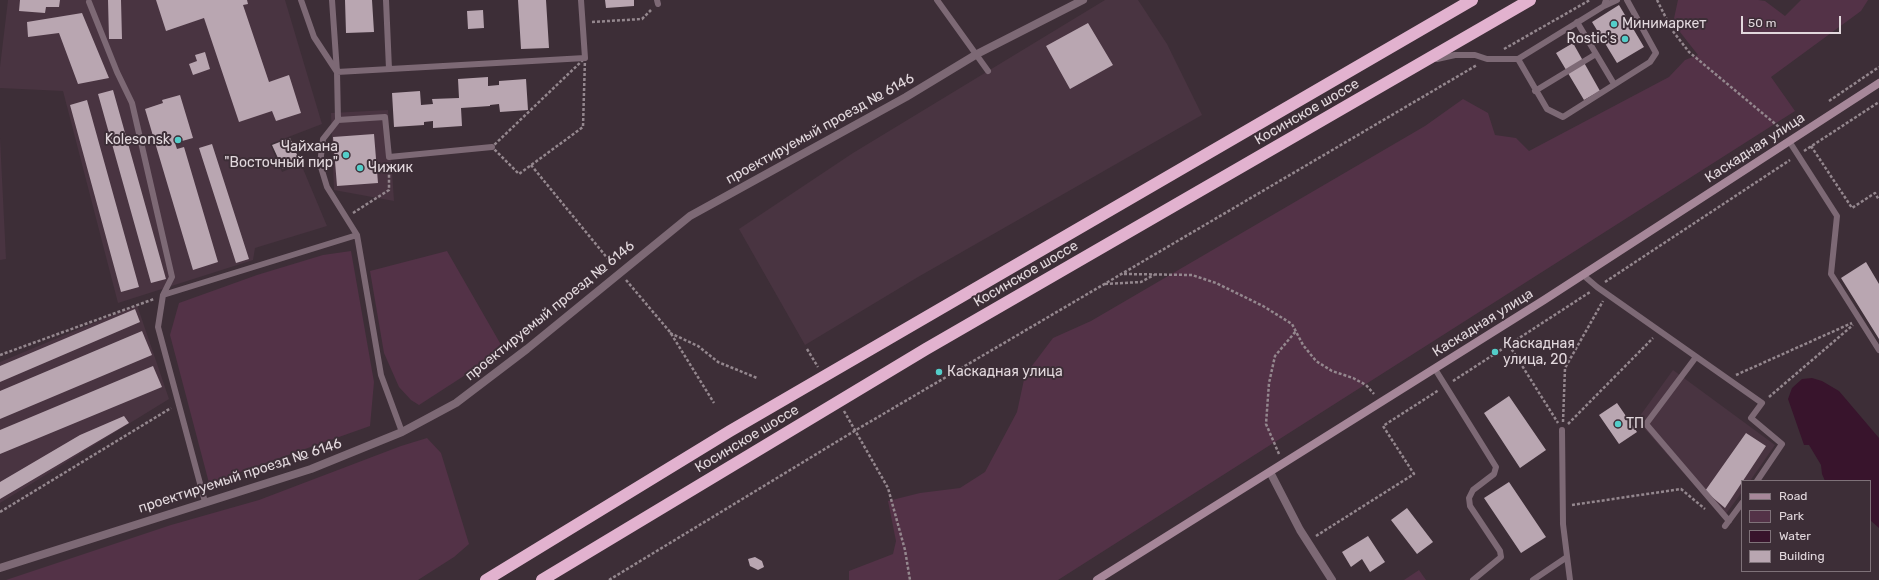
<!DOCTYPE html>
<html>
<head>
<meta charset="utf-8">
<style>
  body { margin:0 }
  #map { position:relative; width:1879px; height:580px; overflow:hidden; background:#3d2e37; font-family:Rubik,sans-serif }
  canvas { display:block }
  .legend { position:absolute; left:1741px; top:480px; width:130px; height:92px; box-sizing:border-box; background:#3d2e37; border:1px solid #7f7279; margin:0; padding:5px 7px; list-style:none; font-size:12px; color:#e2d8dd }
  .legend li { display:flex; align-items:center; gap:8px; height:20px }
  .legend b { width:20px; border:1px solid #7f7279 }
  .scale { position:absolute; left:1741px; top:16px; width:100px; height:18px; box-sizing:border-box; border:2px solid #e2d8dd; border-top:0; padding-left:5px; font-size:12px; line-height:14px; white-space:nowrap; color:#e2d8dd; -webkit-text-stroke:3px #3d2e37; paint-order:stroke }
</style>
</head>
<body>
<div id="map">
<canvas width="1879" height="580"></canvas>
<ul class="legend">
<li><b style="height:5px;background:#a68799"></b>Road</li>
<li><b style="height:11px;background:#533247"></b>Park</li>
<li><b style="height:11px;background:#38142c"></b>Water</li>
<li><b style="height:11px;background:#b9a6b1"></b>Building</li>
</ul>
<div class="scale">50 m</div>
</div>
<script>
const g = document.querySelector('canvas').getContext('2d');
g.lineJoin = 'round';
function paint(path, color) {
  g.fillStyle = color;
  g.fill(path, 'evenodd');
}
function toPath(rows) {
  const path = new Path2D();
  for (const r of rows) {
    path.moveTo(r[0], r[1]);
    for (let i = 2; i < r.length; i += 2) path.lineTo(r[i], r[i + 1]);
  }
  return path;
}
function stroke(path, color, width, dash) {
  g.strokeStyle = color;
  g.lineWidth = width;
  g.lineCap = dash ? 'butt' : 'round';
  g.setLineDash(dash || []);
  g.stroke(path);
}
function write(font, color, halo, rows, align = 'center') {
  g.font = font + ' Rubik,sans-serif';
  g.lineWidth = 4;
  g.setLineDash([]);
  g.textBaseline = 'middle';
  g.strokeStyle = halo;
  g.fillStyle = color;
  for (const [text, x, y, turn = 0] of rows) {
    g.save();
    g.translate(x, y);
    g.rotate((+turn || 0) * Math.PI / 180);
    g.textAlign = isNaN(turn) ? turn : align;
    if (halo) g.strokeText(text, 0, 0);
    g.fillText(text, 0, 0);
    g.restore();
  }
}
paint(toPath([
  [8,0,285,0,322,124,270,144,282,172,301,164,327,226,255,248,253,260,118,303,63,91,0,88,0,67],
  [1105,0,1138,0,1167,44,1202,115,918,277,805,345,739,229,853,153],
  [388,110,394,201,334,190,331,113],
  [0,138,6,259,0,260],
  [137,305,169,399,0,503,0,362],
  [1673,370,1775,445,1750,481,1742,481,1742,492,1723,518,1637,420]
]), '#493441');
paint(toPath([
  [1678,0,1758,0,1765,1,1785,16,1801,0,1868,0,1861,11,1771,77,1795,111,1058,580,849,580,849,571,893,554,896,541,888,501,920,493,960,488,985,472,1017,412,1025,375,1053,338,1091,321,1425,126,1463,99,1488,113,1495,135,1516,138,1529,151,1669,77,1685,60,1698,55,1673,23],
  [351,251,374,382,370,426,209,483,170,335,179,303,257,275,323,255],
  [447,251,504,350,419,405,411,400,399,387,384,353,370,271],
  [427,438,441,453,469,544,454,557,418,580,6,580,171,525,259,500,401,446],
  [1419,570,1426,580,1404,580]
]), '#533247');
paint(toPath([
  [1812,378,1822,381,1839,391,1879,438,1879,528,1870,520,1870,481,1825,481,1822,474,1821,465,1809,445,1804,445,1788,399,1792,388,1802,379]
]), '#38142c');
paint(toPath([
  [20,0,60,0,59,7,46,7,45,13,19,11],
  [108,0,121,0,122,39,109,39],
  [156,0,247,0,248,4,243,5,269,82,289,75,301,113,276,121,272,111,239,122,204,18,166,31],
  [345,0,372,0,374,32,346,33],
  [518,0,546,0,549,48,521,49],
  [605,0,634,0,634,6,606,8],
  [1619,5,1644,47,1617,63,1592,22],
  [483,10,484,28,468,29,467,11],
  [82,13,109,78,78,84,59,33,28,37,27,22],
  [1088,23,1113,65,1070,89,1046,46],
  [1573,43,1600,91,1584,100,1556,53],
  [205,52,210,69,193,75,189,64,197,61,195,55],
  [488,77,488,86,499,85,499,81,526,79,528,110,500,112,499,104,490,105,490,106,461,108,462,126,433,128,433,121,424,122,424,125,394,127,392,93,420,91,421,105,433,104,432,99,459,98,458,79],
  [113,90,166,279,151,283,98,94],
  [180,95,193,138,175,143,177,149,184,147,218,262,193,270,145,109,163,103,162,100],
  [87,100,139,287,121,292,70,105],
  [374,134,378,183,337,186,333,137],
  [290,138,300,162,283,169,272,145],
  [212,144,249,259,236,263,199,148],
  [1866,262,1879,284,1879,339,1841,278],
  [135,309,140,322,0,382,0,366],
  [142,331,152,355,0,419,0,391],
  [153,366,162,387,0,454,0,430],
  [1509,396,1546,450,1520,468,1484,413],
  [1617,403,1637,432,1619,444,1599,415],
  [124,416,129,423,0,499,0,482,80,435],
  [1746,433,1766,446,1725,508,1705,491],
  [1509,482,1546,537,1521,553,1484,498],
  [1407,508,1433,542,1417,554,1391,520],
  [1368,536,1385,562,1370,572,1362,559,1351,567,1342,552],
  [755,557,762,561,764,567,758,570,750,566,748,559]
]), '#b9a6b1');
stroke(toPath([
  [1657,0,1672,30,1689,52,1785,132],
  [592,22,642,19,651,10],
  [1504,49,1590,0],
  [585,58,583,127,519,174,492,147,585,58],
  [1829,101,1879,67],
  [1811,146,1852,208,1875,193,1879,200],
  [1804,151,1879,102],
  [531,165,613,265],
  [353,213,389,190,389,165],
  [1124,274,1192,275,1216,283,1263,306,1292,324,1303,345,1316,361,1332,371,1353,378,1366,385,1374,394],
  [626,280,670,332,714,403],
  [1605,282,1790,160],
  [1105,284,1141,282,1154,275],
  [670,333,698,346,718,362,757,378],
  [1509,345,1558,423],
  [807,349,818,367],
  [0,355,154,299],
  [1736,375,1852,323],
  [1453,381,1590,292],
  [1769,397,1853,325],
  [844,411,888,488,905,550,910,580],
  [1563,422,1565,368,1603,301],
  [1568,424,1653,338],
  [1279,454,1266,424,1269,383,1275,356,1296,331],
  [1572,505,1681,489,1705,509],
  [0,512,171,408],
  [1316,536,1414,474,1383,426,1439,390],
  [609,580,856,430,1477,65]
]), '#94878e', 2.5, [3, 2]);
stroke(toPath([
  [301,0,314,37,337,72,338,120,323,139,320,164,327,187,357,235,381,375,402,432],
  [332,0,337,72,585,58,581,0],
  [386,0,389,69],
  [657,0,658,4],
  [937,0,988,71],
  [89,2,117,72,132,103,172,277,163,295],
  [1604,6,1617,0],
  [1577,22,1614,84],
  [1437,59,1455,55,1475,55,1487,59,1518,59,1604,6,1606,0],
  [1518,59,1547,109,1563,117,1650,62,1656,53,1627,0],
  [1535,91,1596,54],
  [338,120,385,117,389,157,492,147],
  [1789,141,1837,216,1831,274,1879,350],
  [1583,275,1597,287,1762,403,1751,418,1782,444,1757,481],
  [1696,357,1646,424,1729,521],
  [1435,369,1496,467,1494,474,1473,490,1469,498,1470,506,1500,551,1501,557,1473,580],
  [1562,430,1563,524,1570,580],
  [205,502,158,327,163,295,357,235],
  [1725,526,1742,503],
  [1533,580,1567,557]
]), '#7d6975', 6);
stroke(toPath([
  [1270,472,1300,530,1332,580],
  [0,568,311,469,402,432,456,403,527,349,690,216,906,97,977,54,1083,0]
]), '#7d6975', 8);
stroke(toPath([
  [1097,580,1544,300,1879,83]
]), '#a68799', 8);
stroke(toPath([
  [486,580,730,431,1472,0],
  [542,580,926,349,1530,0]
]), '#e2b2cf', 12);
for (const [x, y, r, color] of [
  [1614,24,4,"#53cdc9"],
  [1625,39,4,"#53cdc9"],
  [178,140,4,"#53cdc9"],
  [346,155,4,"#53cdc9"],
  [360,168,4,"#53cdc9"],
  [1495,352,4,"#53cdc9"],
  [939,372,4,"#53cdc9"],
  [1618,424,4,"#53cdc9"]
]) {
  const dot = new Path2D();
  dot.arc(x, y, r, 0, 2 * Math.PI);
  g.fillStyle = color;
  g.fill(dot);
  stroke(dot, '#3d2e37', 1.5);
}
write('14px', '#e2d8dd', '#3d2e37', [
  ["Минимаркет",1622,24],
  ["Rostic's",1617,39,"right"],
  ["Kolesonsk",170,140,"right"],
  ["Чайхана",338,147,"right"],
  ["\"Восточный пир\"",338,163,"right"],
  ["Чижик",368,168],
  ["Каскадная",1503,344],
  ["улица, 20",1503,360],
  ["Каскадная улица",947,372],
  ["ТП",1626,424]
], 'left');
write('14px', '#e2d8dd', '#3d2e37', [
  ["Косинское шоссе",1307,112,-30],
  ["проектируемый проезд № 6146",820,129,-29],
  ["Каскадная улица",1755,148,-33],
  ["Косинское шоссе",1026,274,-30],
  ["проектируемый проезд № 6146",550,311,-39],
  ["Каскадная улица",1483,323,-32],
  ["Косинское шоссе",747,439,-31],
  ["проектируемый проезд № 6146",240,476,-18]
]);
</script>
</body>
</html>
